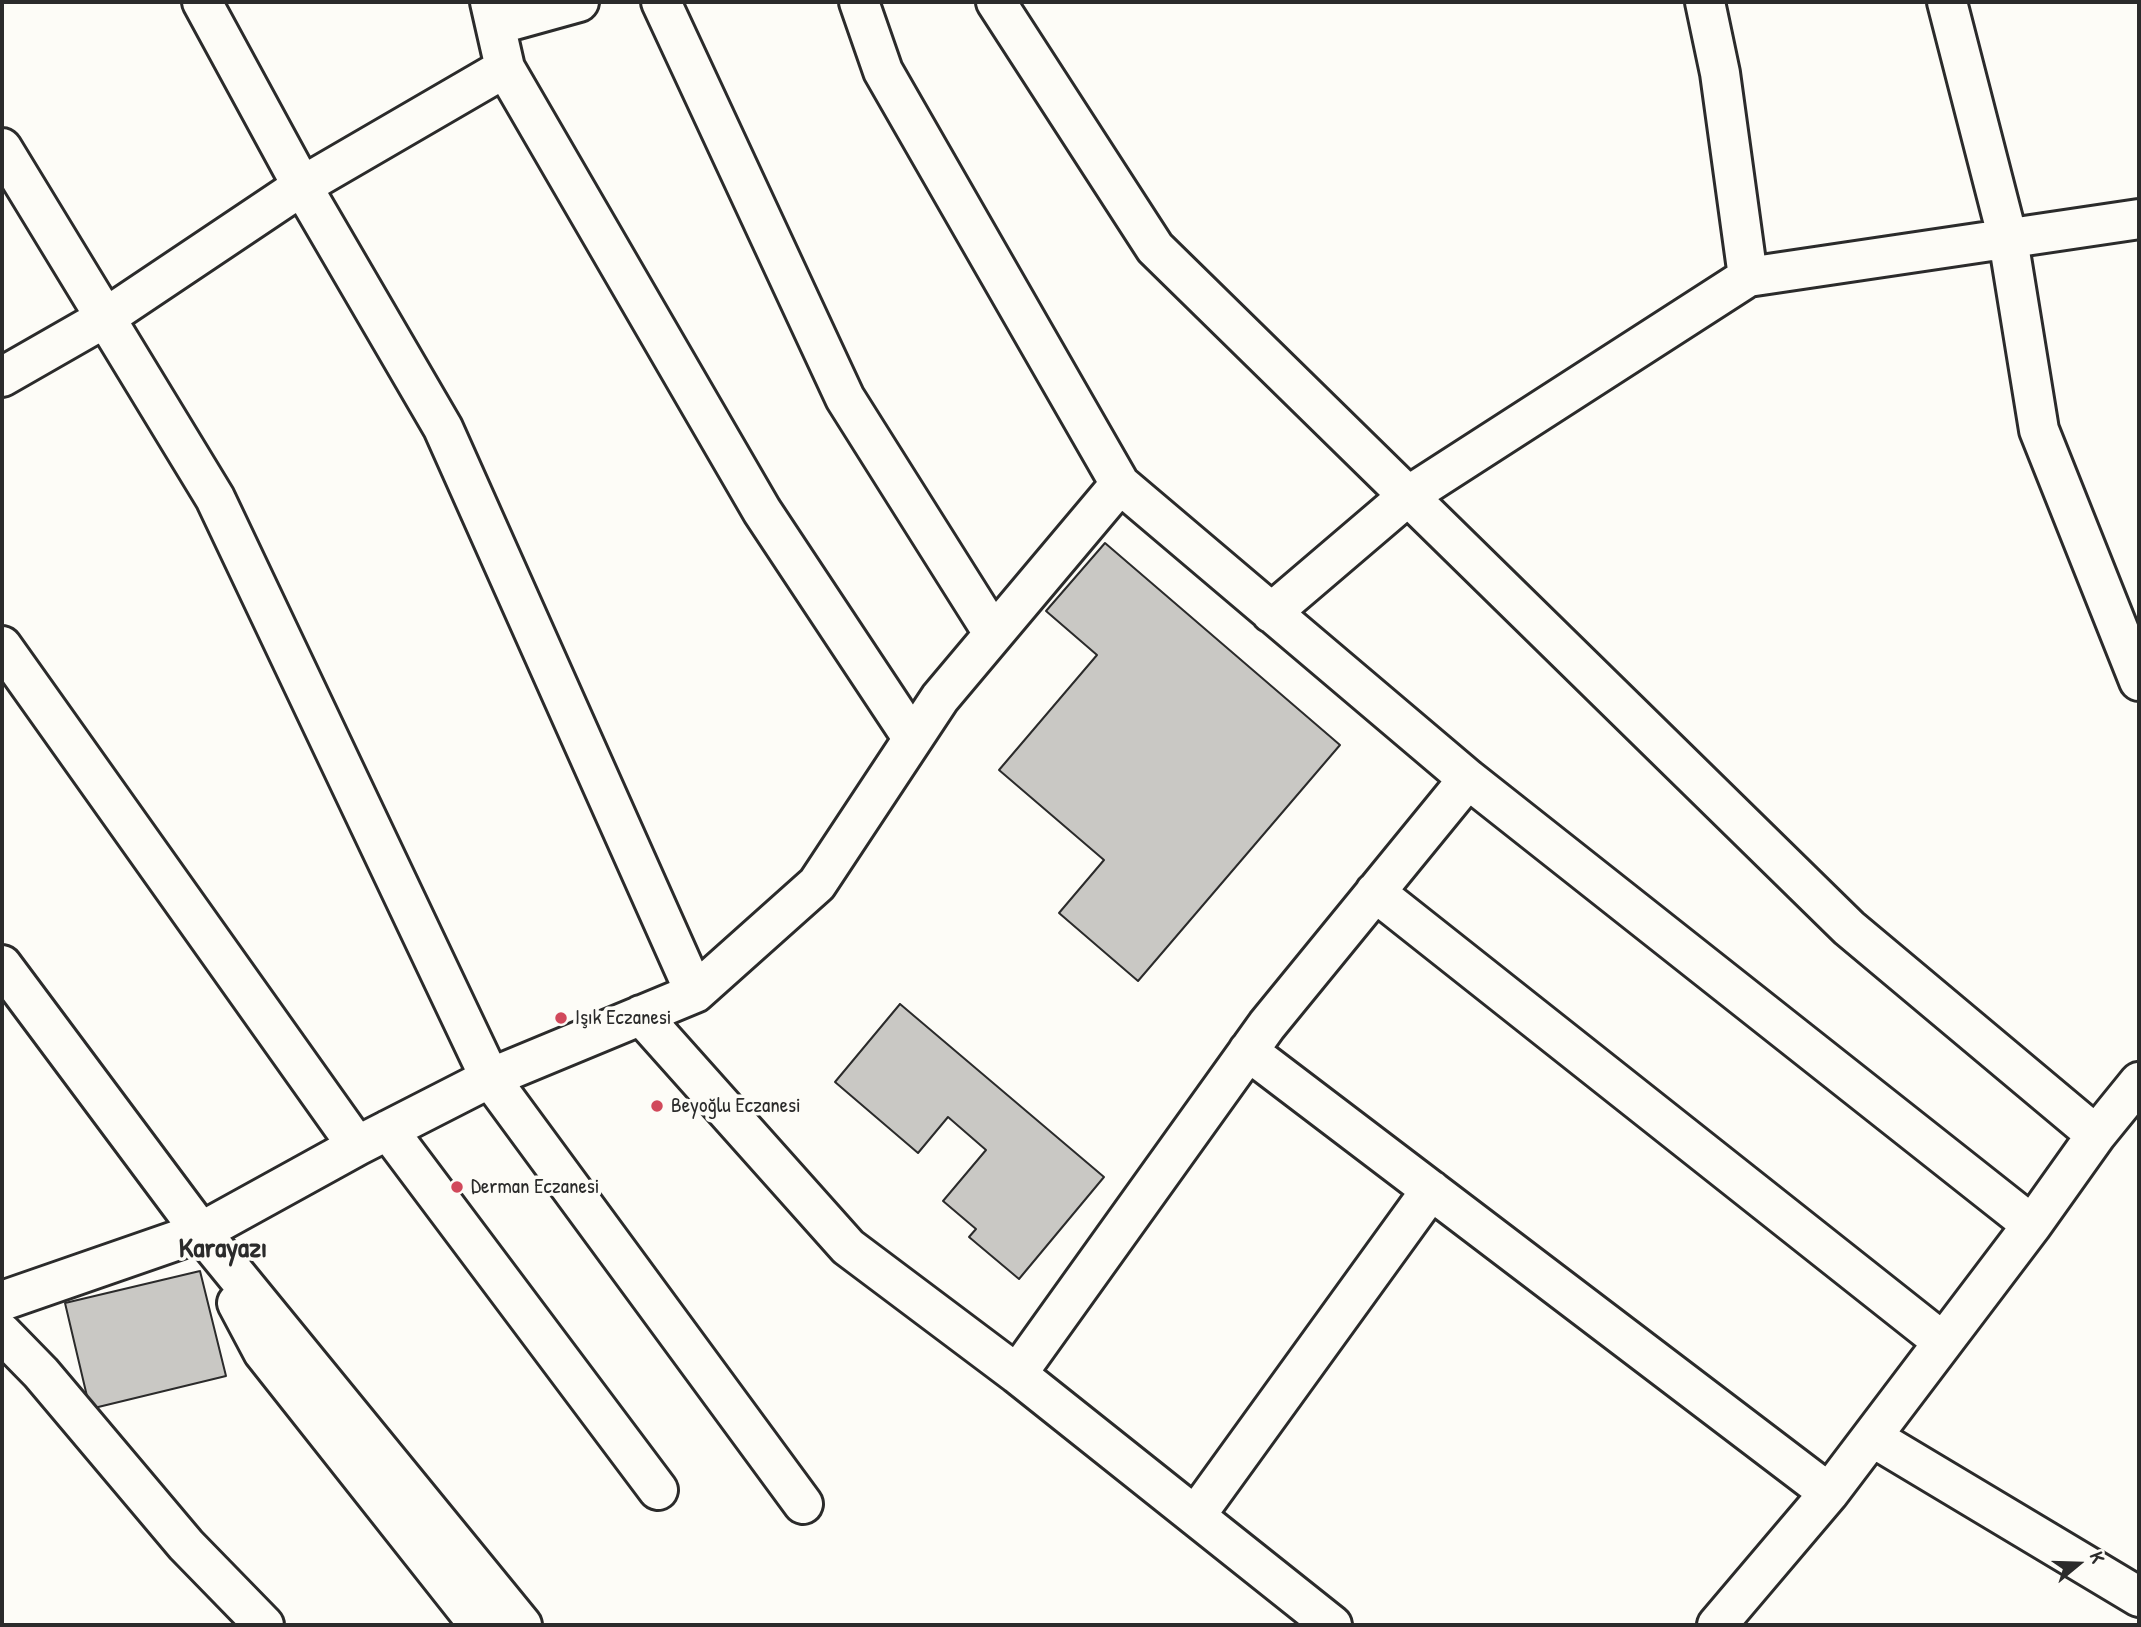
<!DOCTYPE html>
<html>
<head>
<meta charset="utf-8">
<style>
  body { margin:0 }
  #map { position:relative; width:2141px; height:1627px; overflow:hidden; background:#fdfcf7; font-family:"Patrick Hand",sans-serif }
  canvas { display:block }
  .frame { position:absolute; inset:0; border:4px solid #2b2b2b; pointer-events:none }
  .north { position:absolute; left:2043px; top:1529px; width:70px; height:70px; -webkit-text-stroke:5px #fdfcf7; paint-order:stroke; rotate:71deg; font-size:19px; font-weight:700; line-height:28px; text-align:center; color:#2b2b2b }
  .north::after { content:''; display:block; margin:auto; width:24px; height:32px; background:#2b2b2b; clip-path:polygon(50% 0,100% 100%,50% 72%,0 100%) }
</style>
</head>
<body>
<div id="map">
<canvas width="2141" height="1627"></canvas>
<div class="frame"></div>
<div class="north">K</div>
</div>
<script>
const g = document.querySelector('canvas').getContext('2d');
g.lineJoin = 'round';
function paint(path, color) {
  g.fillStyle = color;
  g.fill(path, 'evenodd');
}
function toPath(rows) {
  const path = new Path2D();
  for (const r of rows) {
    path.moveTo(r[0], r[1]);
    for (let i = 2; i < r.length; i += 2) path.lineTo(r[i], r[i + 1]);
  }
  return path;
}
function stroke(path, color, width, dash) {
  g.strokeStyle = color;
  g.lineWidth = width;
  g.lineCap = dash ? 'butt' : 'round';
  g.setLineDash(dash || []);
  g.stroke(path);
}
function write(font, color, halo, rows, align = 'center') {
  g.font = font + ' "Patrick Hand",sans-serif';
  g.lineWidth = 7;
  g.setLineDash([]);
  g.textBaseline = 'middle';
  g.strokeStyle = halo;
  g.fillStyle = color;
  for (const [text, x, y, turn = 0] of rows) {
    g.save();
    g.translate(x, y);
    g.rotate((+turn || 0) * Math.PI / 180);
    g.textAlign = isNaN(turn) ? turn : align;
    if (halo) g.strokeText(text, 0, 0);
    g.fillText(text, 0, 0);
    g.restore();
  }
}
const building = toPath([
  [1105,543,1340,745,1138,981,1059,913,1104,860,999,770,1097,655,1046,611,1105,543],
  [900,1004,1104,1177,1019,1279,969,1237,976,1229,943,1201,986,1150,948,1117,918,1153,835,1082,900,1004],
  [200,1271,226,1376,90,1409,65,1303,200,1271]
]);
paint(building, '#c9c8c4');
stroke(building, '#2b2b2b', 2);
const minor = toPath([
  [202,2,302,186,443,428,695,993],
  [490,2,505,68,762,511,913,739],
  [661,2,845,398,993,633],
  [859,2,883,71,1120,484,1468,779,2032,1225],
  [996,2,1155,248,1849,928,2096,1135],
  [1705,2,1720,73,1748,277],
  [1947,2,2008,239,2039,430,2139,681],
  [496,25,579,2],
  [2,148,215,498,490,1078,803,1504],
  [2,377,105,318,302,186,505,68],
  [1271,613,1408,496,1748,277,2139,219],
  [2,646,357,1146],
  [1375,892,1943,1342],
  [641,1015,848,1247,1017,1374,1332,1625],
  [1248,1051,1829,1493],
  [388,1130,658,1490],
  [201,1232,357,1146,490,1078,695,993,817,884,940,698,1120,484],
  [2,1333,41,1373,186,1545,264,1625],
  [1017,1374,1267,1025,1468,779],
  [1872,1437,2139,1597],
  [1196,1515,1431,1190],
  [1717,1625,1829,1493,2032,1225,2096,1135,2139,1082]
]);
const major = toPath([
  [2,965,201,1232,522,1625],
  [2,1301,201,1232],
  [237,1303,263,1352,479,1625]
]);
stroke(minor, '#2b2b2b', 44);
stroke(major, '#2b2b2b', 44);
stroke(minor, '#fdfcf7', 38);
stroke(major, '#fdfcf7', 38);
for (const [x, y, r, color] of [
  [561,1018,7,"#d1495b"],
  [657,1106,7,"#d1495b"],
  [457,1187,7,"#d1495b"]
]) {
  const dot = new Path2D();
  dot.arc(x, y, r, 0, 2 * Math.PI);
  g.fillStyle = color;
  g.fill(dot);
  stroke(dot, '#fdfcf7', 2.5);
}
write('21px', '#2b2b2b', '#fdfcf7', [
  ["Işık Eczanesi",575,1018],
  ["Beyoğlu Eczanesi",671,1106],
  ["Derman Eczanesi",471,1187]
], 'left');
write('bold 28px', '#2b2b2b', '#fdfcf7', [
  ["Karayazı",223,1250]
]);
</script>
</body>
</html>
